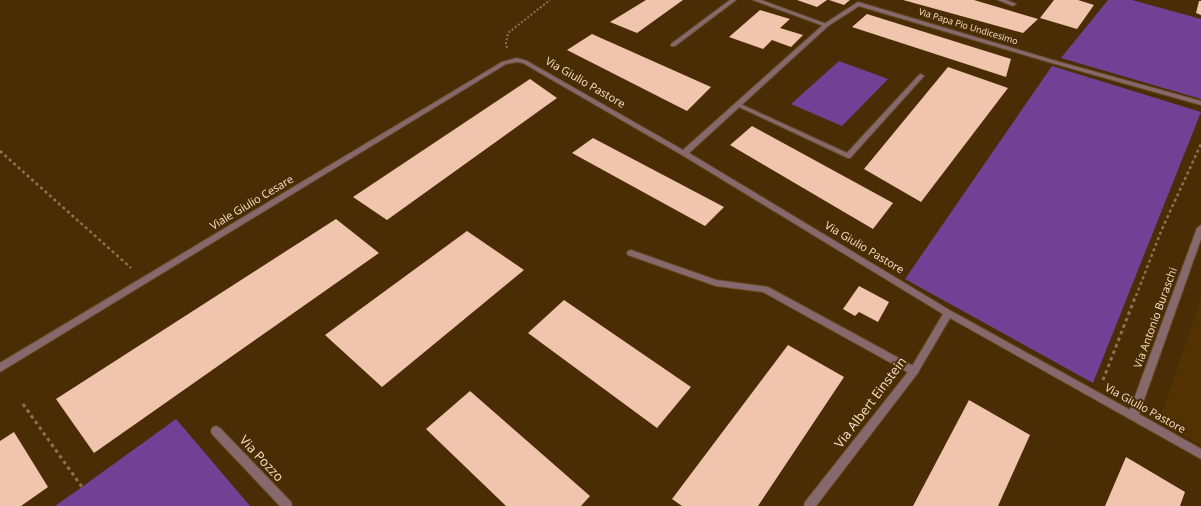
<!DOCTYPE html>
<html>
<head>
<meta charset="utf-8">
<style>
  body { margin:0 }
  canvas { display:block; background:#4a2d05 }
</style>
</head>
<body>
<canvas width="1201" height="506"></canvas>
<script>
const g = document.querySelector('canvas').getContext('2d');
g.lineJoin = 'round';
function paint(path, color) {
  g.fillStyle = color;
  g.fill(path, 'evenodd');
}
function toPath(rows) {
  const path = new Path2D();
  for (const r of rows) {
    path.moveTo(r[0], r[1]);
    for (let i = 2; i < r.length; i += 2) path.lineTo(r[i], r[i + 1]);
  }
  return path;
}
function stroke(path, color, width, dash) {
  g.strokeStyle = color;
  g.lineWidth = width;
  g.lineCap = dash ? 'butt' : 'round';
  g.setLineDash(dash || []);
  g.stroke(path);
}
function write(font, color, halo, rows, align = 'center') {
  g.font = font + ' "Open Sans",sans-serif';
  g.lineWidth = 4;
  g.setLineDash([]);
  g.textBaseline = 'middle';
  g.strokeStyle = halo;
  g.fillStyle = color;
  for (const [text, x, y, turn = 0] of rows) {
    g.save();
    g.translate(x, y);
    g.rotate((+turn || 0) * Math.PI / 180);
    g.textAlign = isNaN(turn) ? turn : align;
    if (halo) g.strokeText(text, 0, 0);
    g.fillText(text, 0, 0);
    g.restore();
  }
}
paint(toPath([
  [1201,298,1201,445,1159,422]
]), '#533202');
paint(toPath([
  [1108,0,1132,0,1201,19,1201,99,1061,58],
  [839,61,888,79,842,126,791,104],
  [1052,66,1201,112,1093,383,905,279],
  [176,419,250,506,55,506,82,487]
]), '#724195');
paint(toPath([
  [646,0,683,0,637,33,610,22],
  [797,0,827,0,817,7],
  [829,0,850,0,844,5],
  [903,0,974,0,1038,19,1023,33],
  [1054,0,1078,0,1094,5,1077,29,1040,18],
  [1199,1,1201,1,1201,15,1196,13],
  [760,10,790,19,780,28,803,35,791,47,772,40,763,49,729,37],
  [867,14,1011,59,1006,77,852,27],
  [592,34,711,87,687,111,567,50],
  [948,67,1008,88,921,202,864,169],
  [530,79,557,98,387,220,353,197],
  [752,126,893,203,873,229,730,145],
  [593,138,724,207,705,226,572,153],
  [336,219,379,253,94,453,56,399],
  [467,231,524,270,382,387,325,335],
  [859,286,889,302,878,322,859,312,855,316,843,309],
  [564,300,691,387,657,428,528,333],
  [788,345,844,377,758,506,682,506,672,499],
  [470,391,590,496,581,506,506,506,426,429],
  [969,400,1030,435,998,506,913,506],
  [14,432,48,487,21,506,0,506,0,441],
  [1126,457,1185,492,1180,506,1105,506]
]), '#f0c4ad');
const lane = toPath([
  [730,0,736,0,675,46,671,46,671,44,730,0],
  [753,0,761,0,829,25,824,26,753,0],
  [998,0,1006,0,1016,4,1013,6,998,0],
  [921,74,924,76,923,77,850,158,848,158,735,105,736,104,740,104,847,153,919,75,921,74],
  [631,250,716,280,768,287,917,368,919,371,917,374,914,375,911,374,763,292,716,286,628,255,627,253,628,251,631,250]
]);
const street = toPath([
  [858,2,1056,61,1201,101,1201,105,1052,63,859,6,828,26,689,153,951,311,1130,410,1197,228,1201,225,1201,239,1139,414,1201,449,1201,459,950,318,917,374,816,506,804,506,805,502,911,368,943,314,682,155,523,63,517,62,506,64,0,372,0,363,502,62,517,58,527,61,683,150,824,24,858,2],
  [216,426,220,428,291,502,292,506,280,506,212,434,211,431,212,428,216,426]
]);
stroke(lane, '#664a24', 2);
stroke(street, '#664a24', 2);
stroke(toPath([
  [507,48,506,43,508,33,550,0]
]), '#8c724f', 2, [2, 2]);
stroke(toPath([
  [0,151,131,268],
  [1136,296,1162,229,1201,144]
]), '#8c724f', 2.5, [3, 3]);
stroke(toPath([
  [1103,380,1136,295],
  [23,404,82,487]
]), '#8c724f', 3, [3.5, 3.5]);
paint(lane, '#86696d');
paint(street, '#86696d');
write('9px', '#f8e1c8', '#4a2d05', [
  ["Via Papa Pio Undicesimo",968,27,17]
]);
write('11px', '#f8e1c8', '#4a2d05', [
  ["Via Giulio Pastore",585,83,30],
  ["Viale Giulio Cesare",252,203,-31],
  ["Via Giulio Pastore",864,248,31],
  ["Via Antonio Buraschi",1156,318,-70],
  ["Via Giulio Pastore",1145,409,29]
]);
write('13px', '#f8e1c8', '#4a2d05', [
  ["Via Albert Einstein",871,403,-53],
  ["Via Pozzo",261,459,47]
]);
</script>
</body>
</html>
